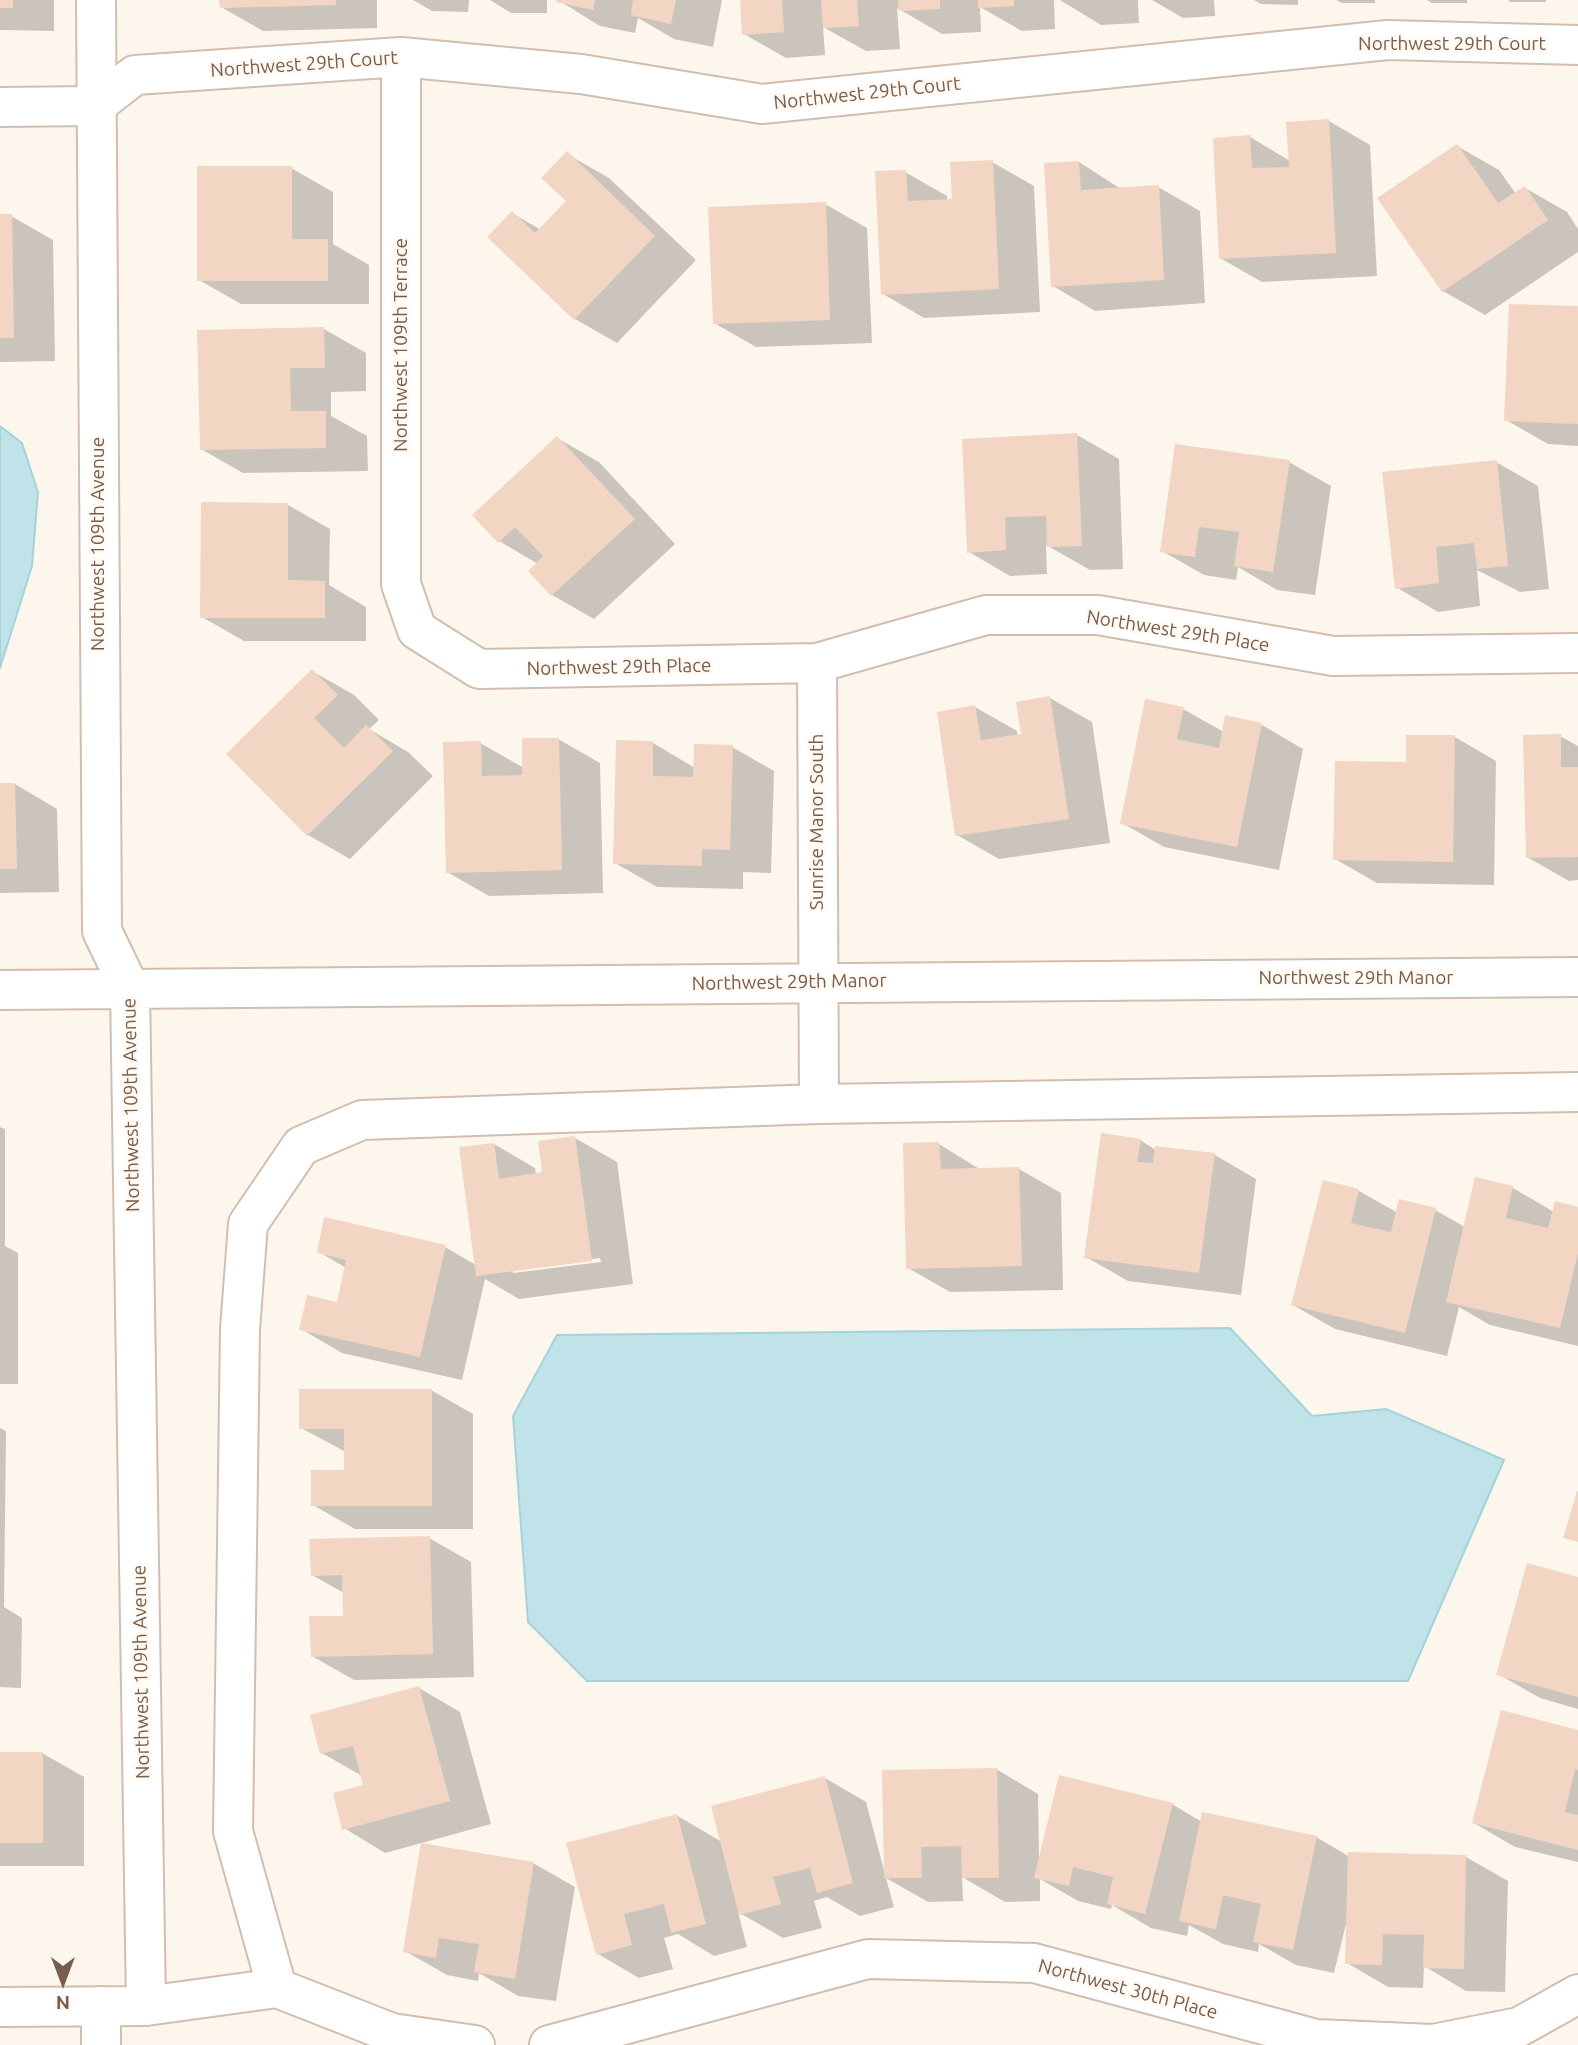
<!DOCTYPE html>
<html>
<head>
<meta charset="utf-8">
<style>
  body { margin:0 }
  #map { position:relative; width:1578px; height:2045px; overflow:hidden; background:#fdf6ec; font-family:Ubuntu,sans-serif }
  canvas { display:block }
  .north { position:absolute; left:28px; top:1947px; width:70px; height:70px; -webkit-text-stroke:5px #fffaf3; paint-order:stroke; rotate:180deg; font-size:19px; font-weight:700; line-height:28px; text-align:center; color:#7a5c4d }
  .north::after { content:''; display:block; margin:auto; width:24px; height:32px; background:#7a5c4d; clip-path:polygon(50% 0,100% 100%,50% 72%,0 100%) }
</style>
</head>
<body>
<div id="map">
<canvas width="1578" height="2045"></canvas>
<div class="north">N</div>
</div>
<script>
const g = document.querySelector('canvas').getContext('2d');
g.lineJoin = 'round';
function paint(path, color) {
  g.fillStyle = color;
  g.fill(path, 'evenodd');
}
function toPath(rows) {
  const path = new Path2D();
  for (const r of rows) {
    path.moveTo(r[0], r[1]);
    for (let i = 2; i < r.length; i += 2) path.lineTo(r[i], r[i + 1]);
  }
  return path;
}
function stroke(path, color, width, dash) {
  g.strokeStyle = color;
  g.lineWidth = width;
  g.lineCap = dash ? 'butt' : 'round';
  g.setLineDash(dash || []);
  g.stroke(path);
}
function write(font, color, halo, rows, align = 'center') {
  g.font = font + ' Ubuntu,sans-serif';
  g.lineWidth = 6;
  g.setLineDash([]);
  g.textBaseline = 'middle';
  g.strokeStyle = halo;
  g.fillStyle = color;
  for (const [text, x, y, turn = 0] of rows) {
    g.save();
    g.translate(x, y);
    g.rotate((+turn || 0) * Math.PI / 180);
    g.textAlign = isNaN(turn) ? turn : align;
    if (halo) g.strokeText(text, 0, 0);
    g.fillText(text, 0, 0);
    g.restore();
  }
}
const water = toPath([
  [0,426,22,443,38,492,32,566,0,668,0,426],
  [1230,1328,1312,1416,1386,1409,1504,1460,1408,1681,587,1681,528,1622,513,1416,557,1335,1230,1328]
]);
paint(water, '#bfe3e8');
stroke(water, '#a5d3da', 2);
paint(toPath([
  [0,0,54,0,54,31,0,30],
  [221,0,377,0,377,28,263,31,221,7],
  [413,0,469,0,468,12,432,11],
  [490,0,547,0,547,13,511,13],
  [558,0,722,0,713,47,674,39,638,18,635,33,600,26],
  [742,0,1054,0,1055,29,1022,31,980,7,981,32,942,34,897,8,900,49,866,51,823,27,825,55,786,58,744,34],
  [1138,0,1139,23,1101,25,1060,0],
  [1152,0,1214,0,1215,16,1183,18],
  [1254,0,1298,0,1298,5,1261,4],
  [1336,0,1375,0,1375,3,1342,3],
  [1427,0,1467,0,1467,3,1432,3],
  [1508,0,1546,0,1546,2,1510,2],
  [1329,121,1370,145,1377,276,1262,282,1220,258,1250,137,1290,161],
  [1457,146,1499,170,1516,194,1525,188,1567,212,1578,229,1578,252,1485,315,1443,291],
  [567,154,609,178,696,260,617,343,575,319,512,213,541,230,568,201],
  [992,162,1034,186,1040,312,924,318,883,294,905,172,947,196,947,201,954,200],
  [1079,162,1121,189,1158,187,1200,211,1205,303,1095,311,1053,286],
  [291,168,333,192,333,244,369,265,369,304,241,304,199,280],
  [825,204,867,228,872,343,756,347,714,323],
  [0,216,11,216,53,240,55,361,0,362],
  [1578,308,1578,446,1548,444,1506,420],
  [324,329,366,353,366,391,331,392,331,416,367,436,368,471,243,473,201,449],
  [1077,435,1119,459,1123,569,1090,570,1046,545,1047,574,1010,576,969,552],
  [557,438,599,462,675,544,594,619,552,595,530,571,538,564,499,541],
  [1289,462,1331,486,1315,595,1277,590,1238,567,1236,580,1204,575,1162,551],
  [1496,462,1538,486,1549,589,1520,592,1477,570,1480,606,1438,612,1396,587],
  [288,505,330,529,329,585,366,607,366,641,244,641,202,617],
  [312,671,354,695,379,720,369,729,408,752,433,776,350,859,308,835],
  [1050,698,1092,722,1110,843,999,859,957,835,975,707,1017,731,1017,736,1023,735],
  [1183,709,1224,732,1262,725,1303,749,1279,870,1164,847,1122,823],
  [1560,736,1578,746,1578,880,1569,881,1527,857],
  [1455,737,1496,761,1494,885,1377,883,1335,859,1407,764],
  [558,739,600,763,603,893,489,896,447,872,480,743,524,768],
  [653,743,695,768,732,747,774,771,771,873,743,872,743,889,657,887,615,863],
  [15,784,57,809,59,892,0,893,0,785],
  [0,1127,5,1129,5,1246,18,1253,18,1384,0,1384],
  [575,1138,617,1162,633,1284,519,1299,485,1279,462,1380,342,1353,301,1329,338,1304,346,1268,319,1252,445,1247,476,1265,494,1144,535,1168,536,1175,544,1174],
  [600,1258,601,1262,513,1273,513,1269],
  [1140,1140,1156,1150,1215,1155,1256,1179,1241,1295,1128,1281,1086,1257],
  [939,1144,981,1170,1019,1169,1061,1193,1063,1290,950,1292,908,1268],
  [1324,1182,1359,1191,1398,1213,1435,1210,1465,1227,1513,1188,1554,1212,1578,1208,1578,1346,1490,1325,1459,1307,1447,1356,1335,1329,1293,1305],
  [431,1390,473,1414,473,1529,355,1529,313,1505,346,1471,346,1452,301,1428],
  [0,1428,6,1431,4,1607,22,1618,21,1688,0,1687],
  [429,1538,471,1562,474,1677,354,1680,312,1656,345,1617,344,1593,312,1575],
  [1578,1579,1578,1709,1540,1698,1498,1674],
  [419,1688,460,1712,491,1824,385,1853,344,1828,365,1787,362,1776,322,1753],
  [1578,1732,1578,1862,1515,1847,1474,1823],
  [42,1753,84,1777,84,1866,0,1866,0,1754],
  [996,1769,1038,1794,1039,1858,1172,1804,1202,1822,1316,1837,1350,1857,1466,1857,1508,1881,1505,1992,1466,1991,1424,1966,1423,1988,1388,1987,1347,1963,1348,1916,1334,1973,1296,1965,1259,1944,1258,1952,1223,1944,1189,1925,1187,1936,1151,1928,1112,1905,1111,1909,1078,1901,1040,1879,1040,1901,1005,1902,962,1877,963,1901,928,1902,886,1878,894,1907,860,1916,827,1897,814,1901,822,1928,783,1938,738,1912,747,1947,714,1956,678,1934,664,1938,673,1969,639,1978,598,1954,676,1815,722,1842,825,1778,866,1802,884,1870],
  [533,1863,575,1887,556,2001,518,1996,479,1973,478,1981,447,1975,405,1951]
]), '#0003');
paint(toPath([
  [0,0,13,0,13,8,0,8],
  [219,0,336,0,336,5,220,8],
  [557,0,595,0,593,10,556,2],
  [633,0,676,0,671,24,631,15],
  [740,0,782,0,784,32,742,35],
  [821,0,857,0,859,26,823,28],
  [898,0,940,0,940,9,899,11],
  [978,0,1014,0,1014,6,978,8],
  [1329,119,1336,253,1219,259,1213,138,1250,135,1252,168,1289,167,1286,122],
  [1457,144,1498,203,1525,186,1548,220,1442,292,1377,198],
  [567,151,655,236,574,320,487,237,512,211,535,233,566,201,541,178],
  [993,160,999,289,881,295,875,171,906,170,908,201,952,199,950,162],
  [1079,161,1081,190,1159,185,1164,280,1051,287,1044,163],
  [197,166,292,166,292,239,328,239,328,281,197,281],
  [826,202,830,320,713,324,708,207],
  [0,214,12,214,14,338,0,338],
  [1509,304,1578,306,1578,424,1504,421],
  [324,327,325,368,290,368,291,411,326,411,326,448,200,450,197,330],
  [1077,433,1082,546,1047,547,1046,516,1005,517,1006,550,967,553,962,439],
  [557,436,635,519,551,596,528,571,543,556,515,527,498,543,472,515],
  [1175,444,1290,460,1273,572,1234,566,1239,532,1199,527,1195,557,1160,552],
  [1497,460,1508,566,1477,569,1474,543,1436,547,1439,583,1395,589,1382,472],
  [201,502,288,503,288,580,325,581,325,618,200,618],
  [312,669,338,695,314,718,344,748,366,725,393,751,307,836,226,754],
  [1050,696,1069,819,955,836,937,712,975,705,981,740,1021,734,1016,702],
  [1145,699,1184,707,1177,739,1219,748,1225,715,1262,723,1237,847,1120,824],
  [1561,734,1561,767,1578,767,1578,857,1526,858,1523,735],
  [1406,735,1455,735,1453,862,1333,860,1335,761,1406,762],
  [522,738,559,738,562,870,446,873,443,742,481,741,482,776,522,775],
  [616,740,653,741,653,776,693,777,694,744,733,745,730,850,702,849,702,866,613,864],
  [0,783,15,783,17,869,0,869],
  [1101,1133,1141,1139,1137,1162,1153,1163,1155,1146,1215,1153,1199,1273,1084,1258],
  [575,1136,592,1261,476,1276,459,1147,494,1143,499,1179,542,1172,538,1141],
  [939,1142,941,1169,1019,1167,1022,1266,906,1269,903,1143],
  [1475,1177,1513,1186,1506,1218,1548,1228,1555,1201,1578,1207,1578,1253,1560,1328,1446,1302],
  [1323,1180,1359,1189,1351,1223,1391,1232,1399,1199,1436,1208,1405,1333,1291,1305],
  [324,1217,446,1245,420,1357,299,1330,307,1295,337,1302,346,1260,317,1253],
  [299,1389,432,1389,432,1506,311,1506,311,1470,344,1470,344,1429,299,1429],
  [1577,1491,1578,1491,1578,1542,1563,1538],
  [430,1536,433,1654,311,1657,309,1616,343,1616,342,1575,311,1576,309,1539],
  [1527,1563,1578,1577,1578,1697,1496,1675],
  [419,1686,450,1801,342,1830,333,1793,363,1785,353,1746,320,1754,310,1715],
  [1501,1710,1578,1730,1578,1770,1575,1769,1565,1812,1578,1815,1578,1850,1472,1823],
  [0,1752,43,1752,43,1843,0,1843],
  [997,1768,999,1878,962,1878,961,1846,921,1847,922,1878,884,1878,882,1770],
  [1059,1775,1173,1803,1145,1914,1107,1904,1113,1877,1073,1867,1069,1886,1034,1878],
  [825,1776,853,1883,817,1893,810,1868,773,1877,781,1904,739,1915,711,1806],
  [1202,1812,1317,1836,1293,1950,1253,1942,1261,1904,1223,1895,1216,1929,1179,1921],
  [677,1814,706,1924,671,1933,664,1904,624,1914,632,1945,596,1955,566,1843],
  [421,1843,534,1862,515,1979,474,1972,479,1944,439,1938,436,1958,403,1952],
  [1348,1852,1466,1855,1464,1969,1423,1968,1424,1935,1383,1934,1382,1965,1345,1964]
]), '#f3d5c3');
const minor = toPath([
  [96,0,102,931,130,989,146,2006],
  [401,57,401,584,417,630,479,669,817,663,986,615,1098,615,1333,656,1578,653],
  [0,107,95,106,135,75,401,57,581,74,762,104,1388,40,1578,45],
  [817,663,819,1104],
  [0,990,1578,977],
  [277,1988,233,1831,240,1329,248,1224,301,1146,362,1120,819,1104,1578,1092],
  [101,2006,101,2045],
  [0,2007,146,2006,277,1988,392,2033,475,2045],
  [549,2045,868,1959,1034,1963,1316,2039,1433,2044,1519,2027,1578,1994]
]);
stroke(minor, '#d1beb0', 42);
stroke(minor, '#fff', 38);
write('19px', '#7a5c4d', '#fffaf3', [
  ["Northwest 29th Court",1452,44],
  ["Northwest 29th Court",304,64,-4],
  ["Northwest 29th Court",867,93,-6],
  ["Northwest 109th Terrace",401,345,-90],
  ["Northwest 109th Avenue",98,544,-90],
  ["Northwest 29th Place",1178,631,9],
  ["Northwest 29th Place",619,667,-1],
  ["Sunrise Manor South",817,822,-90],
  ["Northwest 29th Manor",1356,978],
  ["Northwest 29th Manor",789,982,-1],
  ["Northwest 109th Avenue",131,1105,-91],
  ["Northwest 109th Avenue",141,1672,-91],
  ["Northwest 30th Place",1128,1989,15]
]);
</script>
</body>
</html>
